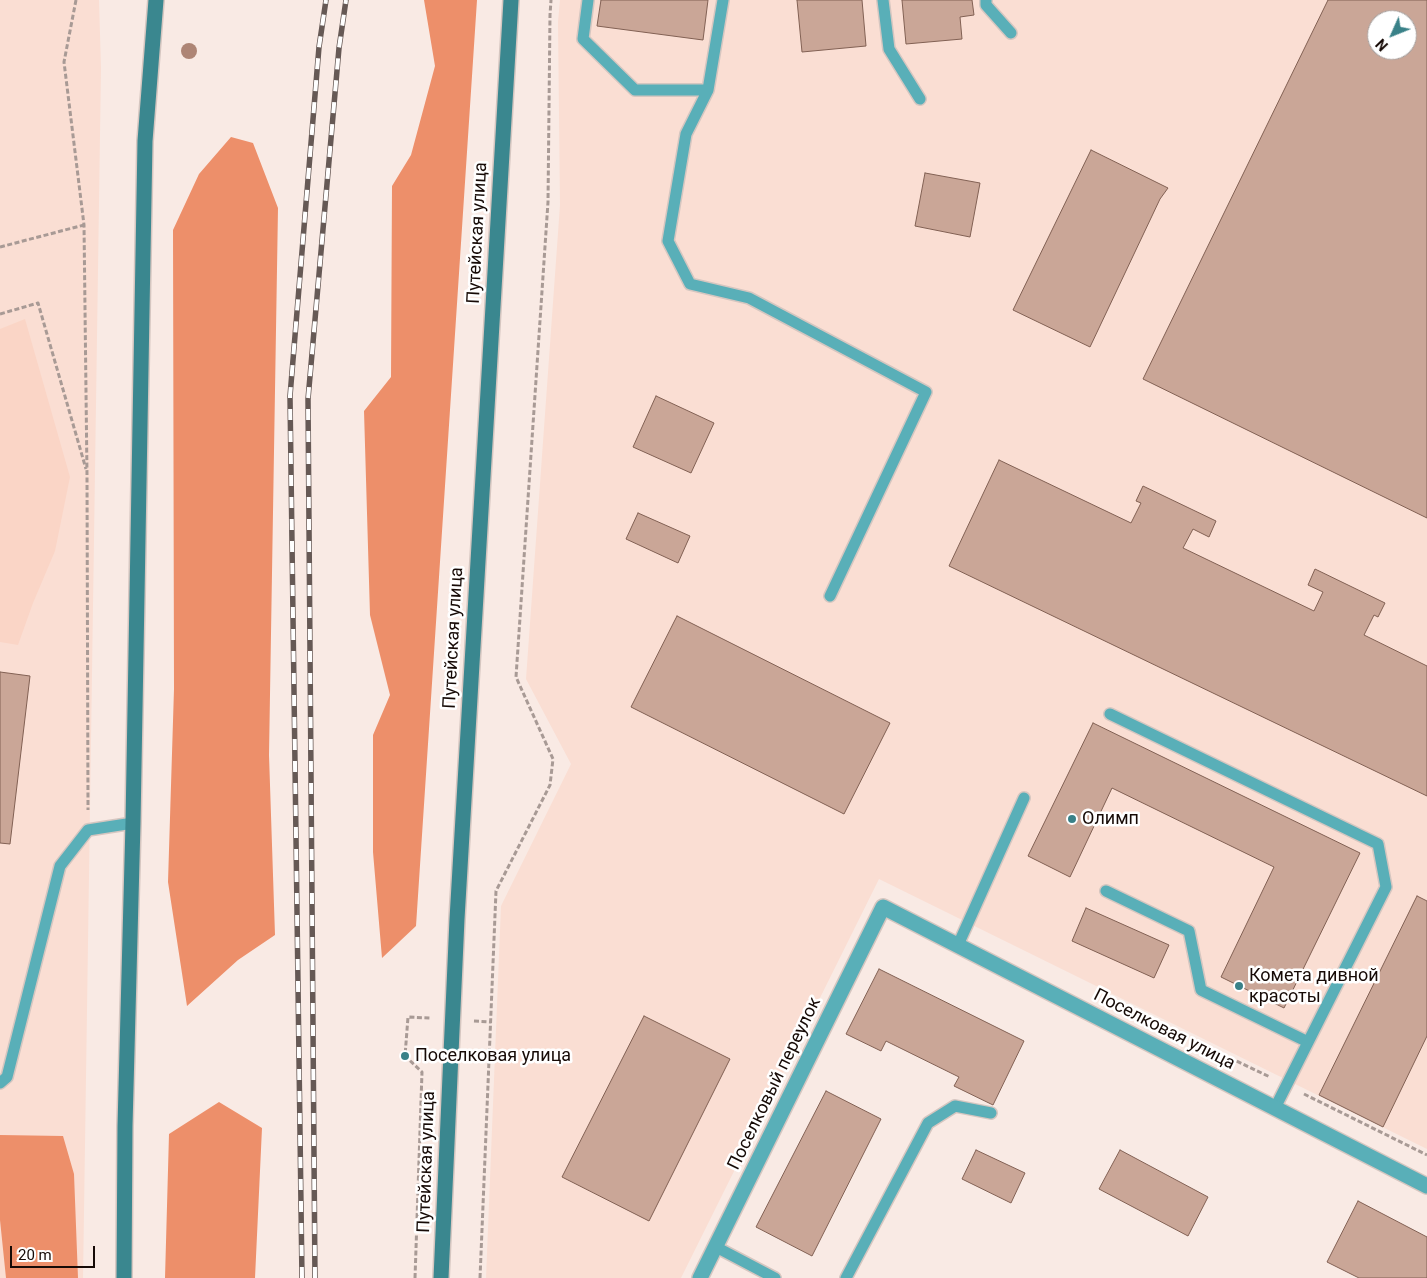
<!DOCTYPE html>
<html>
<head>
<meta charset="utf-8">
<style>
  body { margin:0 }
  #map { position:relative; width:1427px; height:1278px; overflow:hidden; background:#f9eae4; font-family:Roboto,sans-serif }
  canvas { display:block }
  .north { position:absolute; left:1367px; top:10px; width:50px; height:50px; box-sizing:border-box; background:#fff; border:1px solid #a29d9b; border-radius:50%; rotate:226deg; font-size:14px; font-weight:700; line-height:20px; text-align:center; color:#160a06 }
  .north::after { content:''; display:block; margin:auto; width:18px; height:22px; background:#398188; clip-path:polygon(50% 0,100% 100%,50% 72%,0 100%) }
  .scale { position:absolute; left:10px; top:1246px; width:85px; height:22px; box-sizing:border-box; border:2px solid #160a06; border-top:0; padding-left:6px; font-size:15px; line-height:18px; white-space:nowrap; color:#160a06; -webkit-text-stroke:4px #fff; paint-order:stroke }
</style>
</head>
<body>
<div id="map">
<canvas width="1427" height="1278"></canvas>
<div class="north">N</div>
<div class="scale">20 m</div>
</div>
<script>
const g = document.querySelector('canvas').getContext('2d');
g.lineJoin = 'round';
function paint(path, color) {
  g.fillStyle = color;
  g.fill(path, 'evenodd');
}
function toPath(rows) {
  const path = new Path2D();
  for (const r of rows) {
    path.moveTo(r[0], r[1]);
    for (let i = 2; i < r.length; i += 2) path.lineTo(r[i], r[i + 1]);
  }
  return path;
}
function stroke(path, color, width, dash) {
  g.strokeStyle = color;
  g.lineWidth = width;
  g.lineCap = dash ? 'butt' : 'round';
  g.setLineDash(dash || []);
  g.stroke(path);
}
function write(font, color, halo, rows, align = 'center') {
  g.font = font + ' Roboto,sans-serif';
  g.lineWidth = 5;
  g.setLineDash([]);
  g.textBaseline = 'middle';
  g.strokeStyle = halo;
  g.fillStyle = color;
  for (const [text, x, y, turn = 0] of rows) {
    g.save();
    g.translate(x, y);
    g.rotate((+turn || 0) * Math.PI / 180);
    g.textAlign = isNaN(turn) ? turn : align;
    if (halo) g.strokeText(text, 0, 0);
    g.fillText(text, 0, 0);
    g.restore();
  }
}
paint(toPath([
  [0,0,99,0,101,68,83,1278,0,1278],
  [560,0,1427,0,1427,1149,879,879,681,1278,486,1278,501,906,571,764,526,679,560,205,558,22],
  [1377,20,1407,20,1407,50,1377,50]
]), '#faded3');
paint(toPath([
  [25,319,70,477,55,551,33,603,18,645,0,642,0,329]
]), '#fad5c6');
paint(toPath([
  [424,0,477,0,416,926,382,958,373,852,373,735,390,695,370,615,364,411,391,377,392,186,411,155,435,66],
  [231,137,253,143,278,208,269,755,275,935,238,960,187,1006,168,882,174,689,173,230,199,174],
  [219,1102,262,1128,255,1278,165,1278,169,1134],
  [0,1135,63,1136,74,1174,78,1278,6,1278,0,1220]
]), '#ed8f6a');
const building = toPath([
  [601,0,708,0,703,40,597,26,601,0],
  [797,0,862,0,866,46,802,52,797,0],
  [902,0,972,0,974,15,960,17,962,39,906,44,902,0],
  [1328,0,1427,0,1427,518,1143,379,1328,0],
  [1377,20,1407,20,1407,50,1377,50,1377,20],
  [1091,150,1168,188,1160,199,1090,347,1013,310,1091,150],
  [925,173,980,183,970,237,915,226,925,173],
  [656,396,714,423,691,473,633,447,656,396],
  [999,460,1131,523,1141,503,1136,501,1143,486,1216,521,1209,537,1193,529,1183,548,1314,611,1323,592,1308,585,1315,569,1385,603,1378,617,1374,615,1364,635,1427,666,1427,796,949,566,999,460],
  [638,513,690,536,678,563,626,539,638,513],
  [677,616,890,723,844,814,631,707,677,616],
  [0,672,30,676,10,844,0,843,0,672],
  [1093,723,1360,853,1284,1008,1221,977,1274,867,1112,788,1070,877,1028,856,1093,723],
  [1417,896,1427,901,1427,1036,1383,1127,1319,1095,1417,896],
  [1086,908,1169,945,1154,978,1072,941,1086,908],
  [879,969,1024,1041,993,1105,954,1086,959,1077,886,1041,881,1051,846,1034,879,969],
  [644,1016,730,1059,649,1221,562,1177,644,1016],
  [826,1091,881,1119,812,1256,756,1227,826,1091],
  [976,1150,1025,1173,1011,1203,962,1179,976,1150],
  [1120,1150,1208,1197,1188,1236,1099,1189,1120,1150],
  [1358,1201,1427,1237,1427,1278,1359,1278,1327,1262,1358,1201]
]);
paint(building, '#caa697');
stroke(building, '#826154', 1);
const service = toPath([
  [588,0,583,39,635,90,708,90,723,0],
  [883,0,889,49,920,99],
  [986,0,986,5,1011,33],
  [708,90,686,134,668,241,690,284,749,298,926,392,830,596],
  [1110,714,1378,844,1386,887,1275,1108],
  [1106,891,1189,931,1201,990,1308,1042],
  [958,945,1024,798],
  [0,1083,7,1077,60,866,88,830,133,823],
  [716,1247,775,1278],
  [846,1278,928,1123,955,1106,991,1113]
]);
const minor = toPath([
  [700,1278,883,907,1427,1186]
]);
const secondary = toPath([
  [124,1278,125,1126,133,823,145,141,156,0],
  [441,1278,457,919,511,0]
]);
stroke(service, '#d5c6c0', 14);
stroke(minor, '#d5c6c0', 18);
stroke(secondary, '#d5c6c0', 18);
stroke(toPath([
  [76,0,64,62,84,225,87,475,88,810],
  [0,247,84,225],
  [0,314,38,303,86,469],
  [474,1021,491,1022],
  [1230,1058,1270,1077],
  [1304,1094,1427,1155],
  [415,1278,422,1072,405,1056,408,1017,430,1018],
  [480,1278,496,891,550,785,553,759,516,677,548,202,550,15,551,0]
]), '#a89a95', 3, [5, 2.5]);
stroke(service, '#59afb8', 11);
stroke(minor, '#59afb8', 15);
stroke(secondary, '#3a878f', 15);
const rail = toPath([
  [302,1278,290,396,319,47,326,0],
  [315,1278,308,399,339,48,346,0]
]);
stroke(rail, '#665955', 5.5);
stroke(rail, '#fff', 4, [11]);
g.fillStyle = '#ae8575';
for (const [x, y] of [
  [189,51]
]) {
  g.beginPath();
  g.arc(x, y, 8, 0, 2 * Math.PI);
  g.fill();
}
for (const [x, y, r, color] of [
  [1072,819,5,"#398188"],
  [1239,986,5,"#398188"],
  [405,1056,5,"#398188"]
]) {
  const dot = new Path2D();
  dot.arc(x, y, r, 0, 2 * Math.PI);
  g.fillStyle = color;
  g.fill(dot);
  stroke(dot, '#fff', 2);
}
write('18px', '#160a06', '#fff', [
  ["Путейская улица",478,233,-87],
  ["Путейская улица",454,638,-87],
  ["Поселковая улица",1164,1030,27],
  ["Поселковый переулок",775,1084,-64],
  ["Путейская улица",427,1162,-88]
]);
write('18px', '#160a06', '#fff', [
  ["Олимп",1082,819],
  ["Комета дивной",1249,976],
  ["красоты",1249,997],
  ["Поселковая улица",415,1056]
], 'left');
</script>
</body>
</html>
